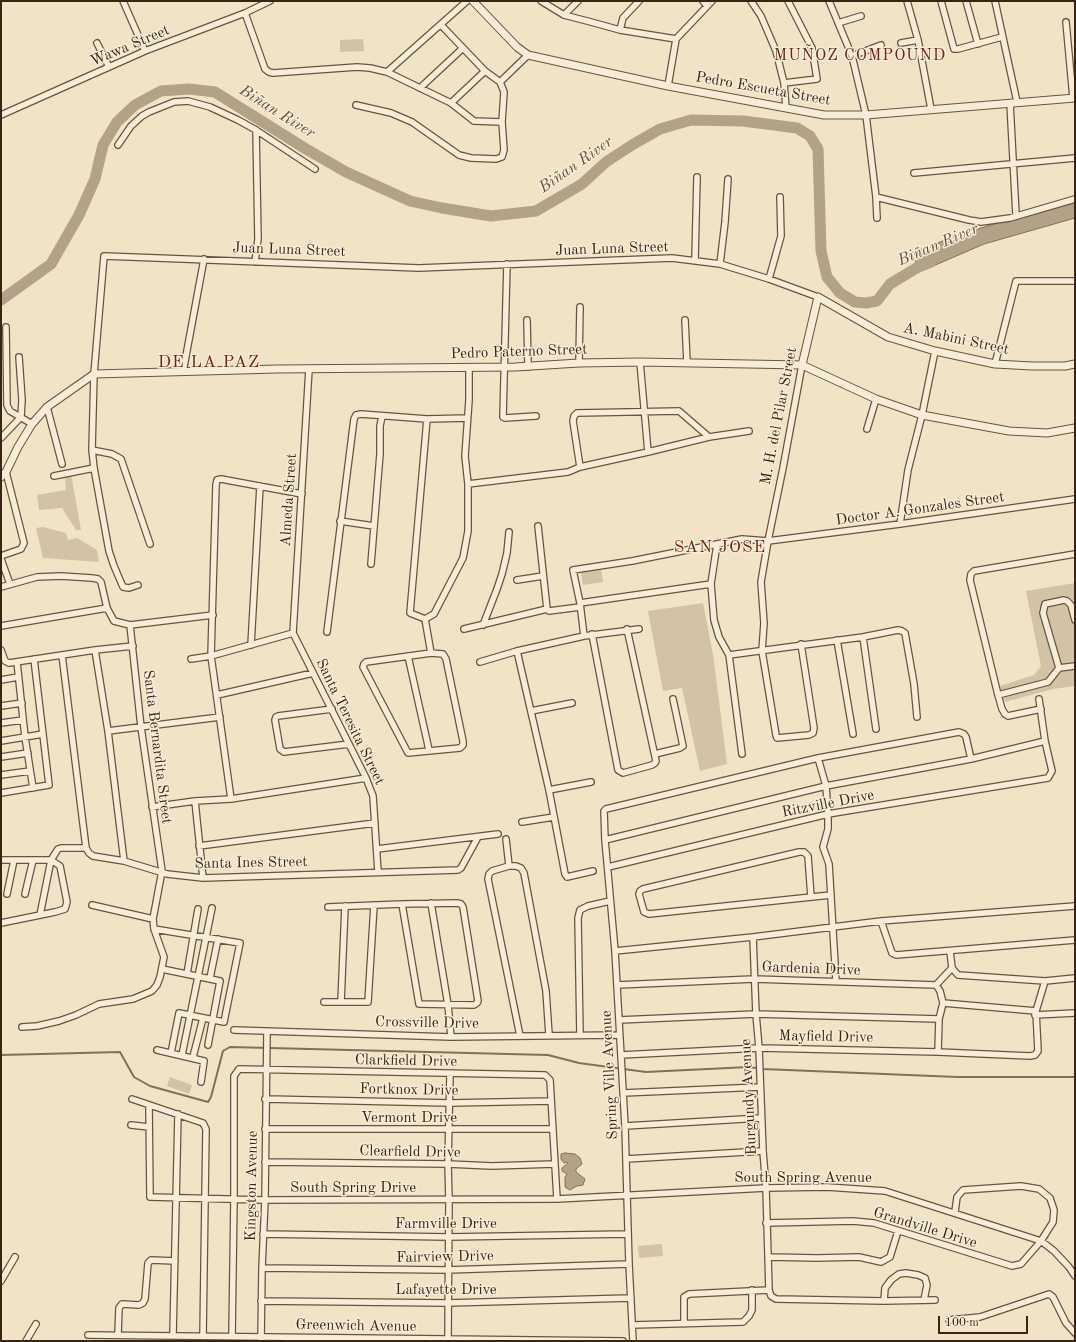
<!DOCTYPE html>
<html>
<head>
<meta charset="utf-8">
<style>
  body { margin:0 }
  #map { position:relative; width:1076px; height:1342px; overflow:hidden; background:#f1e3c5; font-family:"Old Standard TT",serif }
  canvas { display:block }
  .frame { position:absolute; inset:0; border:2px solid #392513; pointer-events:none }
  .scale { position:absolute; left:938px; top:1316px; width:90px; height:18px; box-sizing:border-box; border:2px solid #392513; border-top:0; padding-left:5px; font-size:12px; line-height:14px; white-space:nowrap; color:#392513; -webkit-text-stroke:3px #f6edd9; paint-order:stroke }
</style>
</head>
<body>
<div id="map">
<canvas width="1076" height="1342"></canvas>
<div class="frame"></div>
<div class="scale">100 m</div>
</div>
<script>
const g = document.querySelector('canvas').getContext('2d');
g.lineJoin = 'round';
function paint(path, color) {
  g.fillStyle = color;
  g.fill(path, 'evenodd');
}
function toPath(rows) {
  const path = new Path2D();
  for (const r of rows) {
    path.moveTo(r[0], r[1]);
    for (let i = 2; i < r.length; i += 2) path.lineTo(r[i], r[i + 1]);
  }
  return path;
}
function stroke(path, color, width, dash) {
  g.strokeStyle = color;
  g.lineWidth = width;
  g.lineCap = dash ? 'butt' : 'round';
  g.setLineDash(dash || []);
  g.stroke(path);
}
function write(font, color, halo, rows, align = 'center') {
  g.font = font + ' "Old Standard TT",serif';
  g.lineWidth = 3;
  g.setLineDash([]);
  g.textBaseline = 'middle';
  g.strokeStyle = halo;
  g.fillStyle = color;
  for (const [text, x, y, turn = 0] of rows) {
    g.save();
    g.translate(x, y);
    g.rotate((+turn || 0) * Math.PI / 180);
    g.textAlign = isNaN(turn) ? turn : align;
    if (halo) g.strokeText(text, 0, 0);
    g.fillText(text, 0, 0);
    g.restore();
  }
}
paint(toPath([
  [363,39,364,51,340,52,340,40],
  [71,474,81,530,76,530,62,508,39,510,37,495,66,490,65,476],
  [43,527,66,533,68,540,77,538,97,550,99,562,43,558,36,528],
  [601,569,603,582,583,585,581,572],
  [1075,583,1075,686,1053,689,1005,702,1000,686,1034,675,1041,666,1026,591],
  [703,603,713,654,727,764,700,771,682,688,663,691,648,611],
  [170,1077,192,1085,189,1094,167,1086],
  [662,1244,663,1256,639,1258,638,1246]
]), '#d2c3a7');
const water = toPath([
  [1075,200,1075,218,984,244,917,273,918,267,911,253,964,233,1075,200],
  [565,1153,575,1154,580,1158,582,1164,576,1169,576,1172,585,1179,583,1185,577,1186,570,1190,565,1187,565,1177,567,1174,562,1171,562,1168,568,1163,567,1162,564,1163,561,1159,561,1154,565,1153]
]);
paint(water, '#b2a288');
stroke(water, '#827059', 1);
stroke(toPath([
  [1,1055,120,1052,134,1077,150,1086,208,1102,211,1097,223,1051,230,1047,548,1055,579,1063,646,1072,749,1067,763,1069,957,1077,1075,1077]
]), '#827059', 2);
stroke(toPath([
  [1,300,51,264,79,215,95,179,103,145,117,122,135,105,161,91,189,89,215,92,306,149,346,172,410,201,442,208,491,216,536,211,582,184,606,162,632,145,660,129,691,120,743,121,797,128,810,136,818,149,821,251,827,277,840,293,855,302,866,303,877,301,890,284,918,267,931,262]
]), '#b2a288', 11);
const minor = toPath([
  [123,1,145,51],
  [541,1,564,15,591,22,620,30,676,39],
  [703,1,707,6],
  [751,1,761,16,776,51,784,83,786,108],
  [829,1,852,56,866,115,876,197,969,220,981,222,1010,218,1075,199],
  [907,1,918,40,931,109],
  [941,1,954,49,958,49,1002,37],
  [966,1,978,44],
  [995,1,1017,102],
  [245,13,265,69,269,72,273,73,357,67,370,68,387,72,451,103,474,121,502,122],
  [564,15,578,1],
  [1066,22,1073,98],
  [838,23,861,16],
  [441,25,485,71,500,82],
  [620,30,623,18,639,1],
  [97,43,109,67],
  [901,43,918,40],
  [852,56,881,45],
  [387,72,467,1],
  [784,83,817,79,812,48,788,1],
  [668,86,676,39,712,1],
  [420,88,463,48],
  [451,103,485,71],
  [1010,103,1016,215],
  [356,105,391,113,412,122,459,155,471,158,496,159,502,157,504,150,502,122,504,92,500,82,528,55],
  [1,115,145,51,245,13,270,1],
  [118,145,131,126,142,116,149,112,174,102,188,101,210,107,238,120,256,130,315,169],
  [914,173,1075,158],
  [876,197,877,218],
  [695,260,697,177],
  [255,262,258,239,256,130],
  [507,264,503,417,505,418,536,416],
  [720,264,725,222,728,179],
  [769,279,781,236,780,197],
  [527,320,528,367],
  [685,320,687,362],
  [6,327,7,405,10,411,32,424],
  [640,362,648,452],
  [579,363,580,307],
  [995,364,1016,281,1075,281],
  [183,372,204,259],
  [47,407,62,464],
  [427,419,410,613,425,619,434,614,463,558,468,531,468,484,465,456,469,400,469,367],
  [867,429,876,399],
  [1,438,21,417,22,400,19,357],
  [92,450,112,454,121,459,150,544],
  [580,467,573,421,574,416,577,413,679,411,709,437],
  [54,476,94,468],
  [468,484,568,472,580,467,648,452,709,437,749,431],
  [340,521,374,526],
  [900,524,908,470,922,415,935,351],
  [538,526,547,609,549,611,580,607],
  [717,544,711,584,714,620,719,637,729,655,742,754],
  [1075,554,974,571,971,574,970,580,998,695,1048,682,1059,668,1043,613,1045,604,1064,600,1067,601,1071,605,1075,620],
  [1,556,21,549,24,543,6,472],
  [1,559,10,584],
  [371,564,380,454,380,426,382,416],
  [517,580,543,576],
  [138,585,129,588,123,587,114,566,109,551,94,468,92,450,94,374,104,256,419,268,672,258,720,264,769,279,818,297],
  [1,587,37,577,61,576,92,578,98,579,101,582,107,608,114,621,130,625,213,615],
  [580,603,711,584],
  [425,619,431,653],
  [483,625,497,589,502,574,507,553,509,532],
  [1,626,107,608],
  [464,629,547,609],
  [327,632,354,419,356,415,361,414,427,419,467,418],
  [293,633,309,369],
  [293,633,366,778,373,796,378,872],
  [592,634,618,770,623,773,652,765,655,763,656,761,627,629],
  [584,636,580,603,573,570,632,561,742,539,768,541,900,524,1075,499],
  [863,637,876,729],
  [837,640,853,734],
  [801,644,814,728,813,733,809,735,777,738,776,735,762,651,764,623,761,582,768,541,783,468,802,365],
  [251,645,260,486],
  [1,650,5,661,9,663,95,650,133,646],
  [95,650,108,731,124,861],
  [517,651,549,790,565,874,567,877,593,871],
  [431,653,443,654,446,659,463,741,463,745,460,748,408,753,363,667,364,664,366,662,431,653],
  [62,655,86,848,89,853,93,856,124,861,167,874,203,878,458,870,461,868,478,837],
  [729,655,863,637,898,630,902,631,905,633,914,684,917,717],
  [408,656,429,750],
  [191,659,211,656,293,633],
  [17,662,25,737,33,788],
  [480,662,517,651,584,636,639,629],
  [1059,668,1075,666],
  [1,680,18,677],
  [217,695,313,673],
  [998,695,1002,709,1005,714,1008,716,1041,709],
  [1,706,22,703],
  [332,709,278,716,276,717,275,720,280,749,284,752,349,744],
  [531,711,572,703],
  [1,723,23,720],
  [108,731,220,717],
  [1,741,43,734],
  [655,754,680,748,683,746,673,699],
  [1,757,28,753],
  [818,758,826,786,828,814,828,829,823,847,829,864,836,981],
  [1,775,30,771],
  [549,790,591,782],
  [1,793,49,785,34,659],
  [231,799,211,656,216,485,217,480,221,479,302,494],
  [195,801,203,878],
  [152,807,195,801,231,799,366,778],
  [522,822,554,817],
  [506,839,509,866],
  [605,840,826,786,971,759,1045,741],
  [199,846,375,823],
  [377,849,498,834],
  [1,860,51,860,60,866,67,902,65,909,55,912,1,923],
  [608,867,828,814,1048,778,1052,771,1045,741,1039,699],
  [7,894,14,860],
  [25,894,33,860],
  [811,897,808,856,804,852,799,852,643,889,640,891,639,894,644,912,649,914,831,895],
  [431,903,448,1005,451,1037],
  [92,905,153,919],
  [328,907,402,904,457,903,461,904,463,907,478,1001,477,1003,474,1005,419,1004,402,904],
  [40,915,51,860,58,849,61,848,86,848],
  [881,921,892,953,896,955,1075,940],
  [154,929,240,943,224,1022,179,1013,171,1053],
  [753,937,756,1014,759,1048,763,1151,766,1188,769,1290,771,1296,776,1299,884,1301,935,1300],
  [615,951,753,937,881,921,1075,906],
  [950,951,952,968,958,975,1045,981,1075,978],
  [162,969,220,981,208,1045],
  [187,974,198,909],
  [210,978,218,939],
  [617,985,754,979,936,985,940,991,943,1003,939,1019,938,1052],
  [936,985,952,968],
  [324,1002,368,1002,374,905],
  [341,1002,345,906],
  [1036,1011,1045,981],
  [1035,1015,1075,1013],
  [619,1020,756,1014,939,1019],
  [22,1027,37,1026,59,1021,76,1015,99,1004,133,999,152,991,157,985,160,977,164,957,154,929,153,919,162,871,141,727,130,625],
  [234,1030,451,1037,619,1035],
  [580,1035,578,918,580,910,588,906,610,901],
  [520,1036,488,879,489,874,492,871,509,866,516,866,521,868,524,873,546,991,549,1035],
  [157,1050,204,1061,201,1082],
  [182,1055,212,908],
  [621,1055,759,1048,938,1052,1030,1056,1035,1055,1038,1051,1036,1011,943,1003],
  [193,1057,203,1018],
  [623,1093,760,1087],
  [132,1099,203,1123,206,1129,203,1337],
  [265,1099,450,1103,551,1101],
  [149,1105,150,1197,265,1200,557,1199,766,1188,827,1187,885,1191,1041,1241,1054,1251,1069,1267,1075,1276],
  [131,1125,149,1127],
  [625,1126,761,1118],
  [265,1129,552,1129],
  [626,1159,763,1151],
  [265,1162,448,1164,492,1166,554,1164],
  [766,1223,853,1221,874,1223,1012,1266,1021,1264,1041,1241,1053,1222,1054,1210,1050,1198,1039,1189,1021,1186,963,1190,957,1197,955,1212],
  [263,1234,448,1237,628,1234],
  [768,1257,817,1258,859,1257,881,1262,890,1257,898,1231],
  [262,1268,447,1270,629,1264],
  [1,1281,15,1257],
  [261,1301,447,1303,631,1298],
  [884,1301,885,1288,891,1280,899,1274,906,1273,918,1275,925,1278,927,1285,924,1300],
  [949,1320,980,1317,1049,1294,1053,1297,1066,1323,1075,1333],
  [684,1324,684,1297,689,1294,769,1290],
  [632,1325,743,1322,749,1316,752,1310,752,1290],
  [118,1334,119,1308,122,1304,139,1305,143,1303,145,1299,148,1263,151,1260,175,1261],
  [88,1335,623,1341],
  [173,1335,178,1114],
  [232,1336,234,1199,234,1076,239,1069,545,1075,550,1080,557,1199],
  [448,1339,449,1200,448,1164,450,1074],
  [26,1341,36,1324],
  [261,1341,262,1268,265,1200,267,1032],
  [633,1341,629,1264,625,1126,615,951,605,840,604,811,606,809,818,758,959,732,964,734,966,737,971,759]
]);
const tertiary = toPath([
  [473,1,517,47,528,55,668,86,824,115,866,115,1075,98],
  [802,365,818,297,888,337,935,351,995,364,1032,366,1065,366,1075,364],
  [1,477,6,472,18,447,32,424,47,407,94,374,277,369,515,367,579,363,640,362,802,365,876,399,922,415,1009,431,1047,433,1075,428]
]);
stroke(minor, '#675440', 8);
stroke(tertiary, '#675440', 9);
stroke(minor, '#f6edd9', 5.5);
stroke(tertiary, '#f6edd9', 7);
write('15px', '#392513', '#f6edd9', [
  ["Wawa Street",130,46,-23],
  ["Pedro Escueta Street",763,89,10],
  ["Juan Luna Street",612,249,-2],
  ["Juan Luna Street",289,250,2],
  ["A. Mabini Street",956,339,12],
  ["Pedro Paterno Street",519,352,-2],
  ["M. H. del Pilar Street",779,416,-79],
  ["Almeda Street",289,500,-86],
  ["Doctor A. Gonzales Street",920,509,-8],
  ["Santa Teresita Street",350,722,64],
  ["Santa Bernardita Street",157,747,83],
  ["Ritzville Drive",828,804,-11],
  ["Santa Ines Street",251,863,-1],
  ["Gardenia Drive",811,969,2],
  ["Crossville Drive",427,1023,1],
  ["Mayfield Drive",826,1037,1],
  ["Clarkfield Drive",406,1061,1],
  ["Spring Ville Avenue",610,1075,-93],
  ["Fortknox Drive",409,1090,1],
  ["Burgundy Avenue",749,1097,-93],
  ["Vermont Drive",409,1118],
  ["Clearfield Drive",410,1152,1],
  ["South Spring Avenue",803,1178],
  ["Kingston Avenue",252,1186,-89],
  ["South Spring Drive",353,1188],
  ["Farmville Drive",446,1224],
  ["Grandville Drive",925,1228,17],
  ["Fairview Drive",445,1257,-1],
  ["Lafayette Drive",446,1290],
  ["Greenwich Avenue",356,1326,1]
]);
g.letterSpacing = '1px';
write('16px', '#7a1f14', '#f6edd9', [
  ["MUÑOZ COMPOUND",860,56]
]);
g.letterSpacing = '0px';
write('italic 16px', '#63513c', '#f6edd9', [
  ["Biñan River",277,112,32],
  ["Biñan River",576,165,-35],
  ["Biñan River",938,245,-23]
]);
g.letterSpacing = '1px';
write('17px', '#7a1f14', '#f6edd9', [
  ["DE LA PAZ",209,363],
  ["SAN JOSE",720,548]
]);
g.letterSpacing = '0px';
</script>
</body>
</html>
